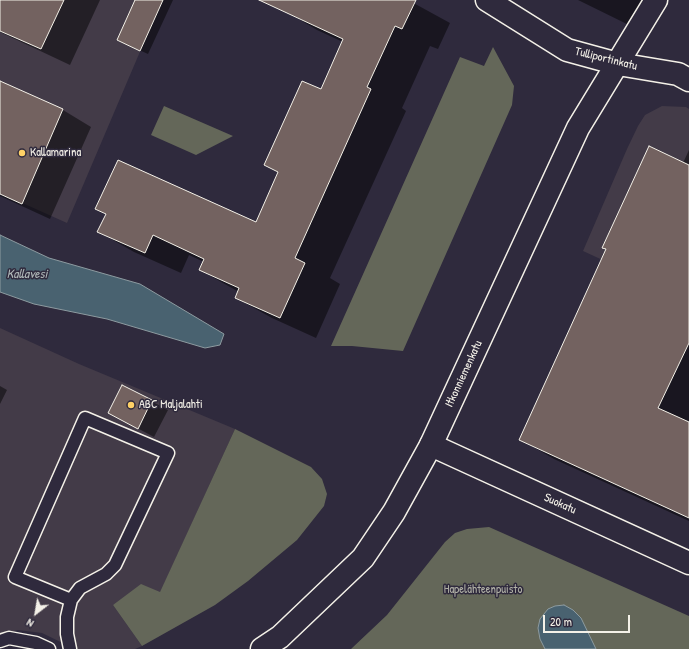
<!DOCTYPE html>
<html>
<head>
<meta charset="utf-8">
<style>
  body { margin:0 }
  #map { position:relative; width:689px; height:649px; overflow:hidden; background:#2f2a3d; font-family:"Patrick Hand",sans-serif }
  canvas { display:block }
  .north { position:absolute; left:16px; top:593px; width:40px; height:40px; -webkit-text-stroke:3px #2f2a3d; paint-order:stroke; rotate:211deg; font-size:11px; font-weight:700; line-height:16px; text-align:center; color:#f4f1e8 }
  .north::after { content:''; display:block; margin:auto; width:14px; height:18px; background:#f4f1e8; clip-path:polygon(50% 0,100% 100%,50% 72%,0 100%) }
  .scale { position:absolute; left:543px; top:615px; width:87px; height:18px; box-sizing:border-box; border:2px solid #f4f1e8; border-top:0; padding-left:5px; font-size:12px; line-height:14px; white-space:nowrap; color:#f4f1e8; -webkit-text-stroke:3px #2f2a3d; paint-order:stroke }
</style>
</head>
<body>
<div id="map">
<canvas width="689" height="649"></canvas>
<div class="north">N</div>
<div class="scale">20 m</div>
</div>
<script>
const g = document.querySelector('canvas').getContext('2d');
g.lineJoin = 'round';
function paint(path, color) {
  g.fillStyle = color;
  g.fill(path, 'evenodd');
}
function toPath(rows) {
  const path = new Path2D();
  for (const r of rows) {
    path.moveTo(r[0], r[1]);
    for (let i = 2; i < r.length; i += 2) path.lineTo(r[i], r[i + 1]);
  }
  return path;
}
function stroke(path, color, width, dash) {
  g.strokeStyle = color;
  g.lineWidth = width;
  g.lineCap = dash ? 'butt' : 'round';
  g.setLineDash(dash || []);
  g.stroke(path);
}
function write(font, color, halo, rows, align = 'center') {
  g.font = font + ' "Patrick Hand",sans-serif';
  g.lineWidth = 3;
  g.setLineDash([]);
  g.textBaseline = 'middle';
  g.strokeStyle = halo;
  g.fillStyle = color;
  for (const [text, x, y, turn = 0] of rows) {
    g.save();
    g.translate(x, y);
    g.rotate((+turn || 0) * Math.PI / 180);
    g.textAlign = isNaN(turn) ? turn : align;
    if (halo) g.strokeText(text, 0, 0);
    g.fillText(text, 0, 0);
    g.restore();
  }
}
paint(toPath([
  [0,0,162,0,67,223,0,193],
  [662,106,686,107,689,109,689,251,670,291,583,251,627,149,638,126,645,115],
  [0,328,79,364,235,429,160,593,113,605,142,646,135,649,75,649,42,633,18,630,0,634]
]), '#433b48');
paint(toPath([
  [493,47,514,86,512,105,403,351,352,346,331,346,460,57,484,66],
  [164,106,233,136,196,155,151,135],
  [235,429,311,467,322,479,327,494,324,506,297,540,248,581,215,605,142,646,113,605,141,584,160,592],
  [489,527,689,616,689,649,351,649,387,615,445,542,455,533,467,529]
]), '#646759');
const water = toPath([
  [0,235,49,258,140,284,224,334,220,345,205,348,107,319,34,304,0,292,0,235],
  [564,605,573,610,581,618,596,649,545,649,540,639,538,628,540,619,548,609,555,606,564,605]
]);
paint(water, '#496270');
stroke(water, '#8d9ba0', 1);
paint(toPath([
  [0,0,100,0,70,65,0,32],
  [136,0,173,0,148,54,126,44],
  [286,0,408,0,450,23,438,49,430,46,402,108,406,111,330,278,340,284,316,338,272,318,236,298,239,292,200,270,204,262,189,255,181,273,134,252,99,232,106,214,97,209,256,224,279,173,265,165,321,91,343,42,317,30,282,9],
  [578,0,649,0,635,28],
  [0,82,63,110,91,127,50,219,0,196],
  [689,150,689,521,554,459,520,439,683,163],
  [0,386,7,390,0,404],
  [151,401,168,410,154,437,109,413]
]), '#0007');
const building = toPath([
  [0,0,64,0,41,49,0,31,0,0],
  [135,0,163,0,140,51,117,40,135,0],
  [259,0,416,0,402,29,395,26,367,87,371,89,295,258,305,263,280,318,235,298,239,288,199,270,204,259,153,235,145,253,97,232,106,214,95,209,118,160,256,222,278,172,264,165,302,81,321,89,343,39,259,0],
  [0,81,63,109,22,204,0,194,0,81],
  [649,146,689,165,689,343,658,408,689,422,689,518,519,440,606,249,602,248,649,146],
  [122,385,152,400,138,429,108,413,122,385]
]);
paint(building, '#736260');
stroke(building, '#f4f1e8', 1);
const service = toPath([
  [0,641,9,638,36,643,49,649],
  [70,649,67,634,67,617,71,600,80,588,106,574,115,565,168,453,85,418,15,577,71,600]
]);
const minor = toPath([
  [487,0,567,50,618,64]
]);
const tertiary = toPath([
  [618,64,678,74,689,80],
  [431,445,689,563]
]);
const secondary = toPath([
  [262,649,280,637,363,558,394,512,431,445,578,128,656,0]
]);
stroke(service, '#f4f1e8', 15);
stroke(minor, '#f4f1e8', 25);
stroke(tertiary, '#f4f1e8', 25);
stroke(secondary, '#f4f1e8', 25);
stroke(service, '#2f2a3d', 12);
stroke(minor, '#2f2a3d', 22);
stroke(tertiary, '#2f2a3d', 22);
stroke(secondary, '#2f2a3d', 22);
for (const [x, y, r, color] of [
  [22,153,4,"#ffd166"],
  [131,405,4,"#ffd166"]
]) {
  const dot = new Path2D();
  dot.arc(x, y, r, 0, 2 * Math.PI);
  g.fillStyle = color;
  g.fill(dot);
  stroke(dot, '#2f2a3d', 1.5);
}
write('12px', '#f4f1e8', '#2f2a3d', [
  ["Tulliportinkatu",606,59,14],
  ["Itkonniemenkatu",464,374,-65],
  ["Suokatu",560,504,24]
]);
write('12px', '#f4f1e8', '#2f2a3d', [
  ["Kallamarina",30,153],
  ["ABC Maljalahti",139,405]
], 'left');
write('12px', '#b3b3a8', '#2f2a3d', [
  ["Hapelähteenpuisto",483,590]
]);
write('italic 13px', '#b0b8b8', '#2f2a3d', [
  ["Kallavesi",27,275]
]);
</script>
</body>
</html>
